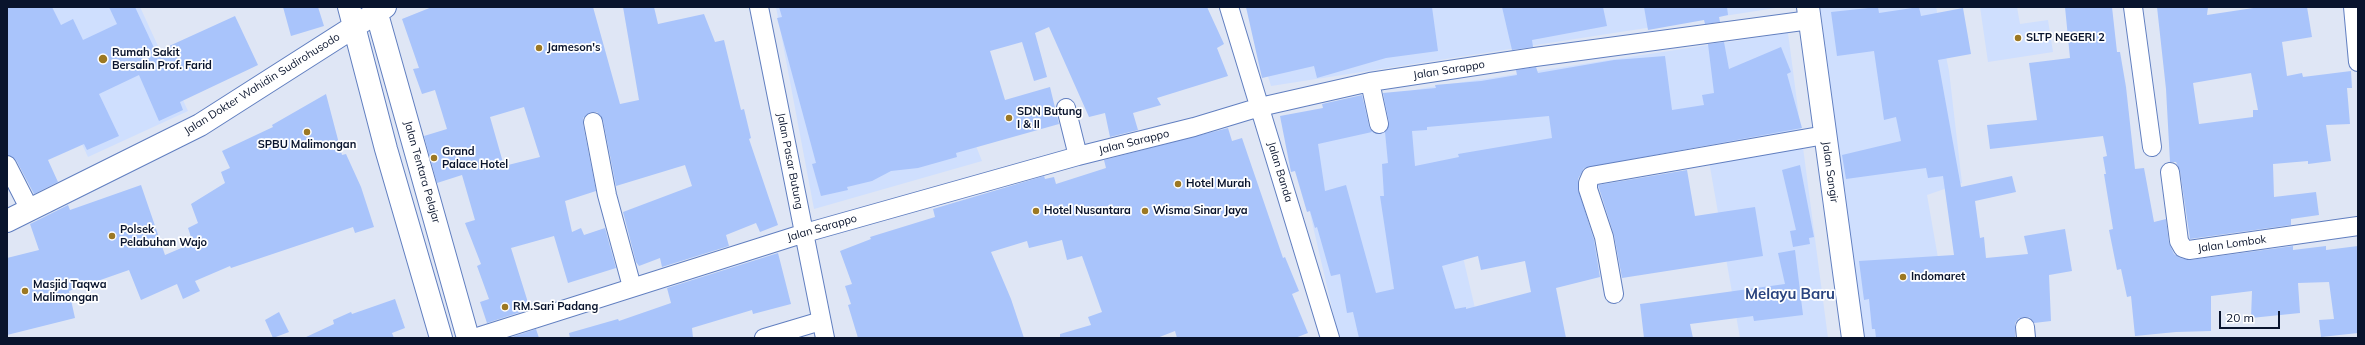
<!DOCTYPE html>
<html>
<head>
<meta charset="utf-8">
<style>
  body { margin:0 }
  #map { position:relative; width:2365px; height:345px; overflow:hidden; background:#dfe6f5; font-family:Mulish,sans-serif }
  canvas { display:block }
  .frame { position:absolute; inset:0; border:8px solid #09142d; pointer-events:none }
  .scale { position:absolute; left:2219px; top:311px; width:61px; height:18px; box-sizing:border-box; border:2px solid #09142d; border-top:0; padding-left:5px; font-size:12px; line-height:14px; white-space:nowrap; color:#09142d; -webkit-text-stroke:3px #fff; paint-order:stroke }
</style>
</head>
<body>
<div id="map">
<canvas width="2365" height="345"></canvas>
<div class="frame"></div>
<div class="scale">20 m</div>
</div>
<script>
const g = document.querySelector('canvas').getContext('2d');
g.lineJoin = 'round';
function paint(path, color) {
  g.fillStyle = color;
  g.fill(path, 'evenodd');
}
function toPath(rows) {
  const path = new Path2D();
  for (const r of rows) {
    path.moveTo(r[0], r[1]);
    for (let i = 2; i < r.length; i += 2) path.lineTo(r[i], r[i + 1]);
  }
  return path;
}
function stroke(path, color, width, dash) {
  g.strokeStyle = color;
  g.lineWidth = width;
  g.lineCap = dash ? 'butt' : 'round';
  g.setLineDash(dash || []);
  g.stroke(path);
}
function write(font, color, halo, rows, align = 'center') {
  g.font = font + ' Mulish,sans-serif';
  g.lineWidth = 3.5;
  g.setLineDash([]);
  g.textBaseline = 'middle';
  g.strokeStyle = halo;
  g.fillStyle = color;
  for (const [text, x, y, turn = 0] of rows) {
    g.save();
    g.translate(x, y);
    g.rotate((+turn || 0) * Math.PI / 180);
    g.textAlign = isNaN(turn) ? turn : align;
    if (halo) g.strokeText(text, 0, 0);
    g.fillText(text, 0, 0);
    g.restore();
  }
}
paint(toPath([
  [18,7,140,7,188,111,88,157],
  [776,7,834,7,956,96,982,161,814,209],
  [1246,7,1782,7,1271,86],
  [1820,7,1936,7,1949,71,1962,183,1927,195,1952,338,1864,338],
  [1980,7,2017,7,2020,24,2048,20,2053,52,1988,62],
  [1788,33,1828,338,1740,338,1700,110,1443,172,1482,338,1339,338,1288,119,1424,88]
]), '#cfdffe');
paint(toPath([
  [7,7,52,7,61,25,73,19,83,40,117,24,109,7,135,7,156,52,235,16,258,65,180,102,183,110,159,121,139,75,99,94,119,136,87,150,84,144,48,160,58,182,34,194,16,160,7,155],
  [283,7,318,7,324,26,291,36],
  [432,7,593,7,620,104,639,100,623,7,654,7,658,24,704,14,715,42,724,40,741,110,744,109,751,138,749,139,778,225,760,232,756,223,726,235,729,246,662,267,660,258,639,266,636,262,623,212,692,186,685,165,616,186,603,120,597,112,591,112,583,118,583,124,596,191,565,201,572,232,581,228,584,235,605,228,616,268,568,283,554,236,511,248,530,309,487,323,480,302,489,299,477,266,481,264,465,223,475,220,462,175,437,183,424,136,447,129,435,90,422,94,413,69,419,68,402,19],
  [524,107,540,157,504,166,490,117],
  [779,7,1207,7,1224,44,1217,48,1228,76,1157,98,1161,105,1133,113,1138,130,1110,137,1105,113,1089,117,1049,27,1035,33,1047,77,1034,81,1022,42,990,51,1005,100,1050,87,1059,124,956,153,957,157,918,168,891,171,872,181,847,187,848,190,821,196,812,164,816,163,777,18,782,17],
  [1246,7,1432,7,1438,51,1386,58,1317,78,1314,66,1262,78],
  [1502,7,1603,7,1607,26,1532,40,1533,47,1512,50],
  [1644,7,1727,7,1728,15,1719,17,1720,22,1705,24,1704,20,1648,30],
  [1878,7,1879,13,1919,7,1921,16,1963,8,1971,54,1938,60,1961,187,2012,176,2016,192,1975,201,1980,238,1984,237,1986,258,2028,254,2024,236,2065,229,2072,271,2049,275,2051,321,2034,323,2029,317,2019,318,2015,323,2015,338,1876,338,1875,329,1872,329,1869,299,1864,300,1859,261,1954,255,1943,176,1928,178,1926,168,1846,179,1842,155,1901,141,1896,117,1884,120,1874,51,1837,56,1831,12],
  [2065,7,2112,7,2117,52,2120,52,2126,87,2135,169,2144,168,2154,222,2166,219,2169,243,2174,254,2180,258,2190,260,2293,246,2293,250,2326,246,2326,250,2358,246,2358,333,2321,337,2319,320,2334,319,2329,282,2298,283,2300,313,2251,318,2252,291,2211,296,2211,331,2176,332,2135,336,2131,296,2127,297,2121,269,2117,270,2109,230,2113,229,2104,174,2106,174,2103,157,2107,156,2103,136,1990,149,1987,125,2037,120,2029,63,2070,58],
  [2157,7,2208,7,2207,15,2260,7,2307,7,2312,37,2282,42,2287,76,2302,73,2303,77,2351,71,2352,88,2347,88,2350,124,2326,125,2331,161,2308,164,2308,161,2273,164,2274,197,2316,192,2319,215,2291,219,2291,225,2190,239,2180,171,2176,162,2170,162,2166,89],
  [2251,73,2258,110,2253,110,2253,117,2199,124,2193,83],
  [1724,42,1729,69,1781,47,1791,72,1787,74,1802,128,1584,168,1578,179,1578,189,1594,240,1600,277,1556,288,1566,338,1359,338,1353,312,1347,313,1340,274,1331,276,1317,227,1315,228,1310,211,1307,212,1295,171,1291,172,1280,116,1323,108,1322,104,1362,95,1369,126,1372,132,1318,144,1325,191,1346,185,1376,293,1394,289,1380,196,1384,196,1382,164,1388,163,1385,132,1389,122,1383,93,1436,88,1435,85,1481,81,1517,75,1516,70,1536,67,1538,73,1614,60,1665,56,1672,110,1704,105,1702,95,1714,93,1708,44],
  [1549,116,1552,138,1458,154,1459,157,1415,166,1412,131,1427,130,1427,127],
  [1478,256,1481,270,1525,261,1531,292,1466,309,1466,307,1455,309,1442,266],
  [326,94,342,155,346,154,361,187,374,227,355,233,353,227,231,268,230,266,195,281,200,291,183,299,177,284,141,300,129,270,69,291,75,318,7,335,7,258,39,250,30,224,68,205,70,210,141,185,165,255,193,243,188,228,198,223,191,204,225,183,221,172,230,168,222,151,273,127,272,125],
  [1228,128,1232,141,1242,138,1283,258,1285,257,1299,291,1292,294,1308,333,1295,338,1177,338,1175,331,1157,338,1060,338,1060,334,1091,325,1088,317,1102,312,1082,256,1067,260,1062,240,1029,248,1027,241,991,252,1011,299,1024,338,858,338,848,305,851,304,845,286,852,284,840,251,871,239,870,237,935,217,933,209,1044,176,1045,179,1054,177,1056,184,1106,168,1104,160],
  [1800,165,1814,237,1809,238,1810,244,1793,247,1790,231,1796,230,1782,170],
  [1687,170,1695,216,1755,207,1763,256,1622,278,1614,235,1598,185],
  [1795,250,1803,315,1754,321,1753,316,1690,324,1693,338,1644,338,1640,304,1785,284,1778,253],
  [778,253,791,304,753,314,752,310,692,328,693,338,570,338,569,333,618,319,619,321,671,303,667,288],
  [395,299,405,328,392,333,394,338,304,338,334,324,333,320,351,312,352,314],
  [279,312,289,332,273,338,265,320],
  [536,329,539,338,509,338]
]), '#a9c4fb');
const street = toPath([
  [759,7,825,338],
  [1229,7,1330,338],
  [2133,7,2152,147],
  [2353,7,2358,62],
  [1370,82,1379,124],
  [1066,108,1078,156],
  [593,122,607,195,632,287],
  [7,165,30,210],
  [2170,172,2179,241,2183,248,2189,250,2358,226],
  [1614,294,1604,237,1588,189,1588,183,1591,176,1825,135],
  [2025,327,2026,338],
  [474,338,805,233,1078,156,1194,127,1260,107,1370,82,1535,57,1810,20],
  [764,338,821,321]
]);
const secondary = toPath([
  [349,7,386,149,441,338],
  [375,7,468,338],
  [1808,7,1853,338],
  [7,221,200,125,385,7]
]);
stroke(street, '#617fc0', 20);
stroke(secondary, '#617fc0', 24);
stroke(street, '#fff', 18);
stroke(secondary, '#fff', 22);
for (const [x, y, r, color] of [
  [2018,38,4,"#9c7823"],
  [539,48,4,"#9c7823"],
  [103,59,5,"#9c7823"],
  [1009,118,4,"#9c7823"],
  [307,132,4,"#9c7823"],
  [434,158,4,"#9c7823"],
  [1178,184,4,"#9c7823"],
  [1036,211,4,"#9c7823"],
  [1145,211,4,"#9c7823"],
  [112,236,4,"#9c7823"],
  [1903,277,4,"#9c7823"],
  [25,291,4,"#9c7823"],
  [505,307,4,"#9c7823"]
]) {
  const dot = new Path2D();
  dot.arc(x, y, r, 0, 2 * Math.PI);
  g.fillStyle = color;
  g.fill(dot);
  stroke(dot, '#fff', 1.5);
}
write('bold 11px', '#09142d', '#fff', [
  ["SLTP NEGERI 2",2026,38],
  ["Jameson's",547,48],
  ["Rumah Sakit",112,53],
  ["Bersalin Prof. Farid",112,66],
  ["SDN Butung",1017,112],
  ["I & II",1017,125],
  ["SPBU Malimongan",307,145,"center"],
  ["Grand",442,152],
  ["Palace Hotel",442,165],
  ["Hotel Murah",1186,184],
  ["Hotel Nusantara",1044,211],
  ["Wisma Sinar Jaya",1153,211],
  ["Polsek",120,230],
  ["Pelabuhan Wajo",120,243],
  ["Indomaret",1911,277],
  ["Masjid Taqwa",33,285],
  ["Malimongan",33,298],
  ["RM.Sari Padang",513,307]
], 'left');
write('11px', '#09142d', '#fff', [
  ["Jalan Sarappo",1449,70,-9],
  ["Jalan Dokter Wahidin Sudirohusodo",262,84,-32],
  ["Jalan Sarappo",1134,142,-14],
  ["Jalan Pasar Butung",790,161,79],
  ["Jalan Tentara Pelajar",422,172,74],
  ["Jalan Banda",1280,172,73],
  ["Jalan Sangir",1830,172,82],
  ["Jalan Sarappo",822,228,-16],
  ["Jalan Lombok",2232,244,-8]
]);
write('bold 15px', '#2a447f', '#fff', [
  ["Melayu Baru",1790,294]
]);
</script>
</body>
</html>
